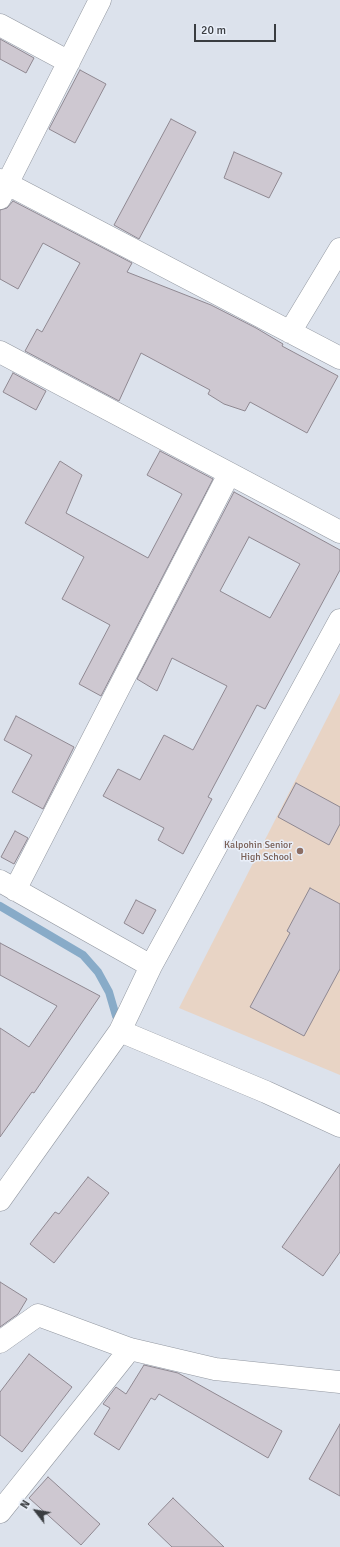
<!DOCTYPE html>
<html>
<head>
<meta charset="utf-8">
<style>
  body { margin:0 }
  #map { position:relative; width:340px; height:1547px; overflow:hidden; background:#dce2ec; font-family:Signika,sans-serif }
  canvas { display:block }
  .north { position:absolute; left:16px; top:1491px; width:40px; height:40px; -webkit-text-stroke:3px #e9eff9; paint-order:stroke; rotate:301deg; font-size:11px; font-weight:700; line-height:16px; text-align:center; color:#3a3d41 }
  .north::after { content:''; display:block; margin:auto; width:14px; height:18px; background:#3a3d41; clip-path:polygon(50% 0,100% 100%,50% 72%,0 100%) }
  .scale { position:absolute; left:194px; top:24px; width:82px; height:18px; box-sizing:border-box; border:2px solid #3a3d41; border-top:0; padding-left:5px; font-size:12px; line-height:14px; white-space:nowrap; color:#3a3d41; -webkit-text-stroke:3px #e9eff9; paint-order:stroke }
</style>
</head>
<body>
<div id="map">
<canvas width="340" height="1547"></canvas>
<div class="north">N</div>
<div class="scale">20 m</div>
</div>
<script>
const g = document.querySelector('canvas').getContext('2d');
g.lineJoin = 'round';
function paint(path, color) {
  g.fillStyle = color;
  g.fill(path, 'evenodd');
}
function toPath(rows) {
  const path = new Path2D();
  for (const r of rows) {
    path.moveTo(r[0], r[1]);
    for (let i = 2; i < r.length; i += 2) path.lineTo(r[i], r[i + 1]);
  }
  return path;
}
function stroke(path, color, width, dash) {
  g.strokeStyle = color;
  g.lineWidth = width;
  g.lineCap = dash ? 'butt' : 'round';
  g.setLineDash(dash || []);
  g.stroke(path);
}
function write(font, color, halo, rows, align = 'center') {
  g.font = font + ' Signika,sans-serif';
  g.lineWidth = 3;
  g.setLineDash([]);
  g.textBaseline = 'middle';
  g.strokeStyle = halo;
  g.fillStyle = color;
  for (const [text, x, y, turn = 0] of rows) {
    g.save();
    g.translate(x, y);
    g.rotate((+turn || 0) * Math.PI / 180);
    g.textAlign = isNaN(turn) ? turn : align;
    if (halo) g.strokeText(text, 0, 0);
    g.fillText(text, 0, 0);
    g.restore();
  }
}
paint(toPath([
  [340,693,340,1075,179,1008]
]), '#e8d4c5');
stroke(toPath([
  [0,906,83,955,98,972,109,992,116,1016]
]), '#88abc8', 8);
const building = toPath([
  [0,39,34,58,26,73,0,59,0,39],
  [80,70,106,84,75,143,49,129,80,70],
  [171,119,196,132,139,239,114,225,171,119],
  [234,152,282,173,269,198,224,178,234,152],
  [13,201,132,263,127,272,211,305,256,328,283,344,282,346,338,376,307,433,250,402,245,411,224,404,208,394,210,390,141,353,119,401,25,351,37,329,42,332,80,263,43,243,18,289,0,279,0,210,7,208,13,201],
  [13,373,46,391,36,410,3,392,13,373],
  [160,451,213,479,101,696,79,684,110,625,62,599,84,557,25,523,60,461,82,475,66,513,148,558,182,494,147,475,160,451],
  [234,492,340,550,340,570,265,709,257,705,208,797,212,799,183,854,158,840,164,828,103,796,118,769,140,780,164,735,193,750,227,686,172,658,157,691,137,679,234,492],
  [249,537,300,564,270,618,220,591,249,537],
  [16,716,74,747,43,809,12,792,32,755,4,740,16,716],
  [296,783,340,807,340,824,329,845,278,817,296,783],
  [15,831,28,838,14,864,1,857,15,831],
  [310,888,340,904,340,969,304,1036,250,1007,290,933,287,931,310,888],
  [136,900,156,910,143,934,124,923,136,900],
  [0,943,100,996,34,1093,32,1092,0,1137,0,1028,29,1047,57,1006,0,975,0,943],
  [340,1164,340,1252,323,1276,282,1247,340,1164],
  [88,1177,109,1193,54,1263,30,1244,55,1212,59,1214,88,1177],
  [0,1282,27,1299,18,1314,0,1327,0,1282],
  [29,1354,72,1387,22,1452,0,1435,0,1392,29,1354],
  [144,1365,178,1373,282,1431,268,1458,159,1394,155,1400,151,1398,119,1450,94,1434,110,1408,103,1404,106,1400,116,1387,126,1394,144,1365],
  [340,1424,340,1496,309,1479,340,1424],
  [48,1477,100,1524,81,1545,29,1498,48,1477],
  [173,1498,224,1547,172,1547,148,1524,173,1498]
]);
paint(building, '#cec8d1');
stroke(building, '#8f8891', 1);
const street = toPath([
  [0,25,69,62],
  [0,180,340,358],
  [0,198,100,0],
  [290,332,340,249],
  [0,352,340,532],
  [0,881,151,966],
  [15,890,229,474],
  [120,1031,266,1092,340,1126],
  [0,1200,120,1031,151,966,340,620],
  [0,1342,38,1315,130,1349,215,1369,340,1382],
  [0,1512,130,1349]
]);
stroke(street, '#9398a1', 23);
stroke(street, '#fff', 22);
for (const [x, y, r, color] of [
  [300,851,4,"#8d6e63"]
]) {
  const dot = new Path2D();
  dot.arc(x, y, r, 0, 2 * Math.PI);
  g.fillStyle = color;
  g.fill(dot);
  stroke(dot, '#e9eff9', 1.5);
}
write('10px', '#785e54', '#e9eff9', [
  ["Kalpohin Senior",292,845],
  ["High School",292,857]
], 'right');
</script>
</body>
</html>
